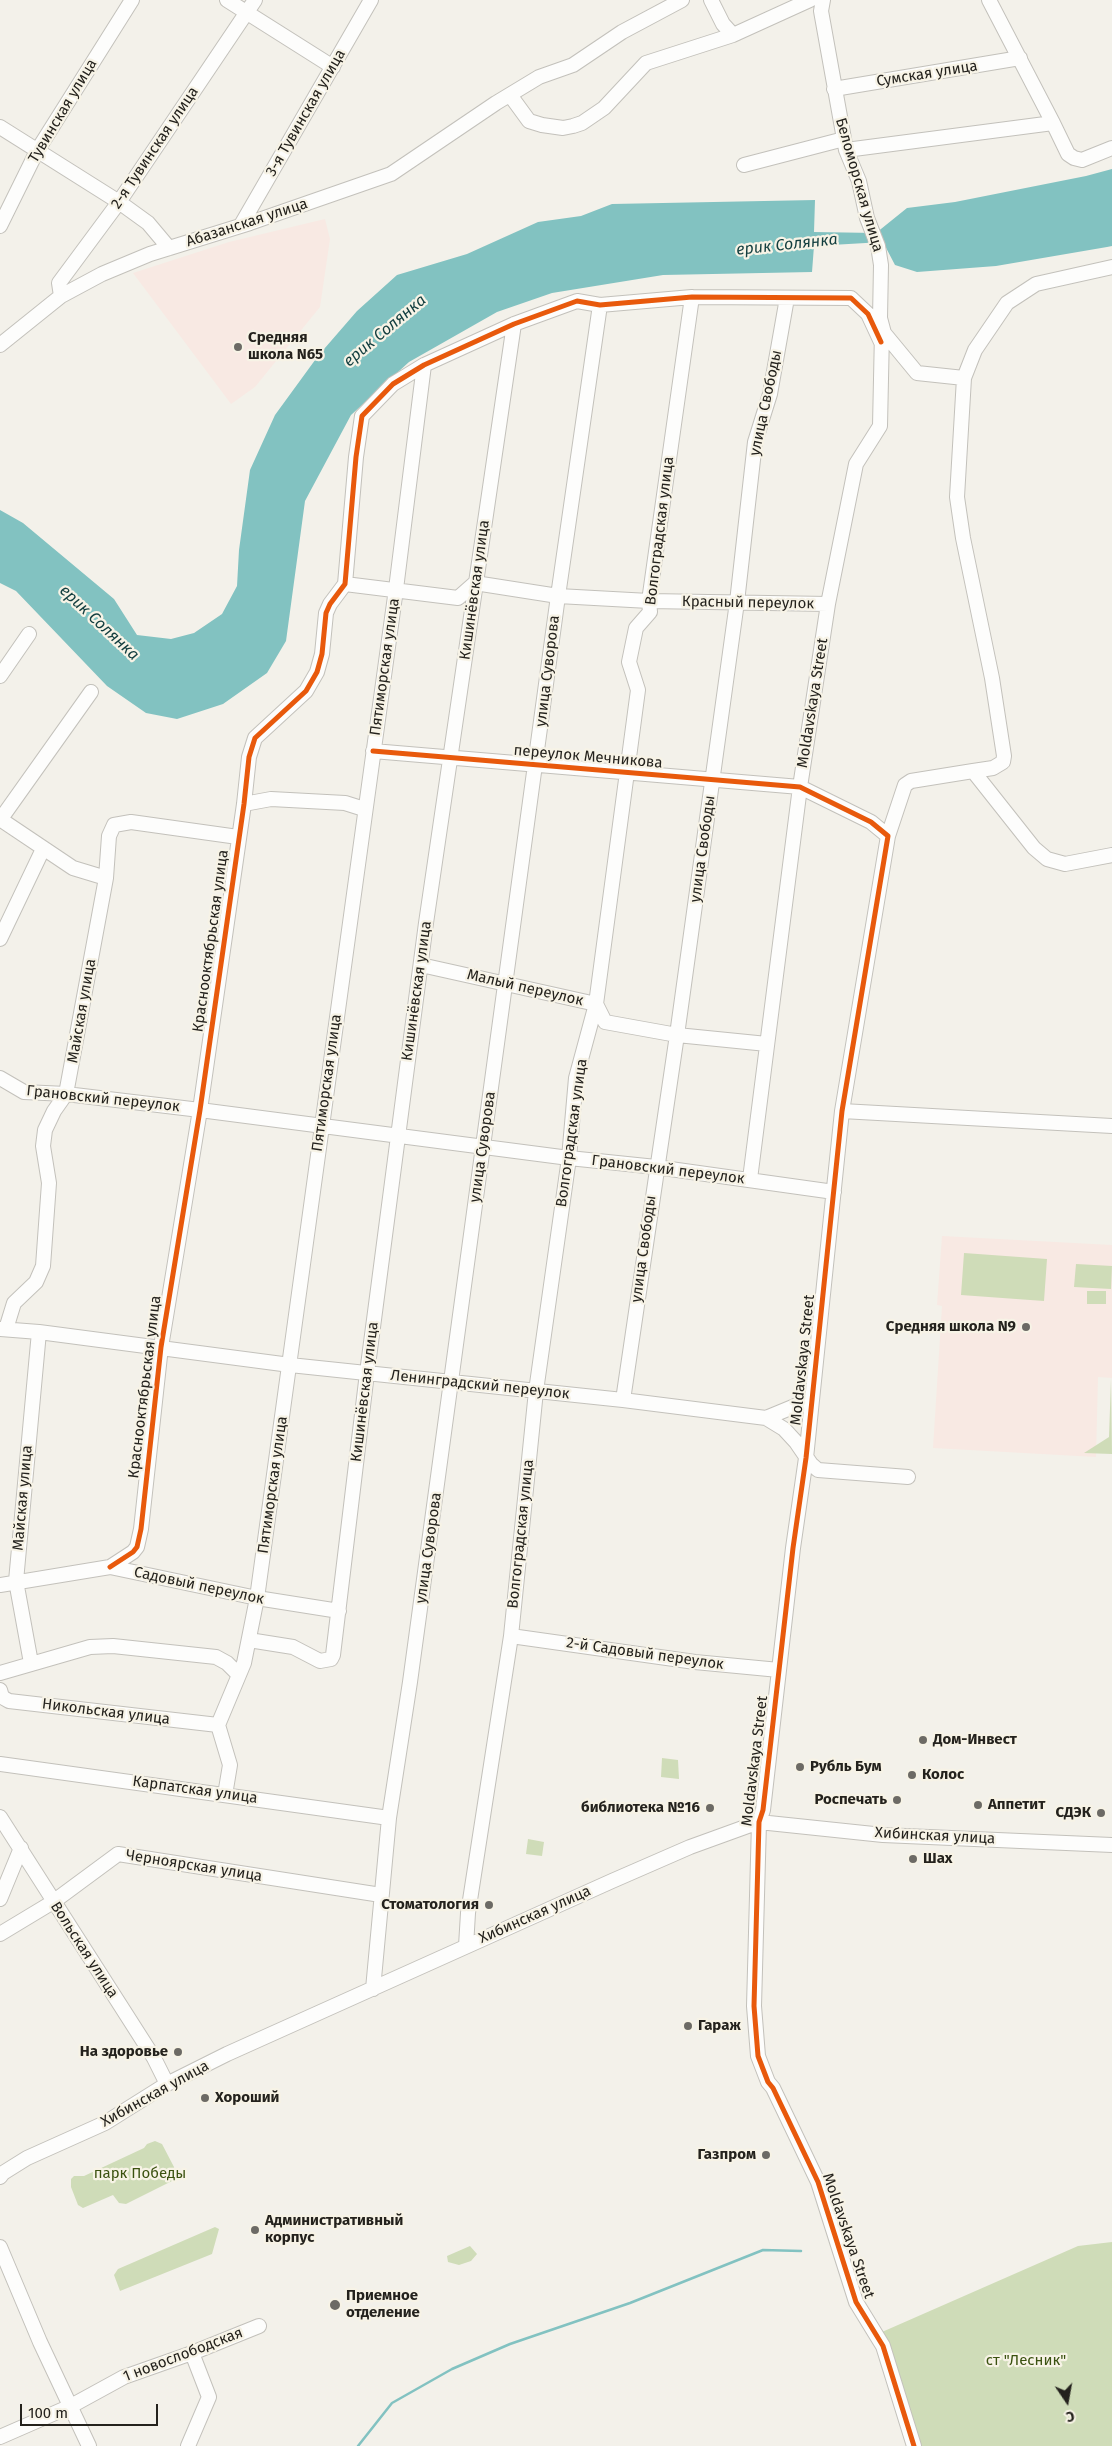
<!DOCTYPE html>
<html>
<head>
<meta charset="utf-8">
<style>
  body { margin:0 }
  #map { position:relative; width:1112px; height:2446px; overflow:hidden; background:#f3f1ea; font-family:"Fira Sans",sans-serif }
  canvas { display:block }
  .north { position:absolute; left:1042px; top:2376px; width:50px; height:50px; -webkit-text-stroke:4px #f7f3e6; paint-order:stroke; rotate:168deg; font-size:14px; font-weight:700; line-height:20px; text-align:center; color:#24221d }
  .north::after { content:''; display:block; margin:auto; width:18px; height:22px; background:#24221d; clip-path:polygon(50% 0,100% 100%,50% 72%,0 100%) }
  .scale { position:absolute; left:20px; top:2404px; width:138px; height:22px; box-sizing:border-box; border:2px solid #24221d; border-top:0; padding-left:6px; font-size:15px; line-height:18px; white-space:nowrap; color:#24221d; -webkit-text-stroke:4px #f7f3e6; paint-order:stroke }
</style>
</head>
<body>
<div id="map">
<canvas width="1112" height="2446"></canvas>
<div class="north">С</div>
<div class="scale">100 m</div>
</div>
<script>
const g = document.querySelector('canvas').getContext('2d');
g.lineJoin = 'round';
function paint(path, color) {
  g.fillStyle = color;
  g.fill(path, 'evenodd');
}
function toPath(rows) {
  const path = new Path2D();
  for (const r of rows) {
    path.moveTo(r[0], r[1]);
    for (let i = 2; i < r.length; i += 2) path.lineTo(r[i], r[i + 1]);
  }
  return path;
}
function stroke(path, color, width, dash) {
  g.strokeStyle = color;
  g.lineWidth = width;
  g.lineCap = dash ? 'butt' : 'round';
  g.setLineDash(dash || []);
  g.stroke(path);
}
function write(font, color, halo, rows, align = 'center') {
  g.font = font + ' "Fira Sans",sans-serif';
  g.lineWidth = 4.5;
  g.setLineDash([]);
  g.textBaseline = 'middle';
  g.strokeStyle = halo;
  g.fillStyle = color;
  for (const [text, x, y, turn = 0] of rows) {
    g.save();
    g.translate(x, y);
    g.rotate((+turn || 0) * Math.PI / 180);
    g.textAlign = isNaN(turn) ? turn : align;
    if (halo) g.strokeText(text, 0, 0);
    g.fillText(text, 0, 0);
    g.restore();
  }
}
paint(toPath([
  [325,219,330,239,320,307,255,387,231,404,133,273,229,242],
  [942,1236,1112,1245,1112,1378,1098,1377,1096,1457,933,1448,942,1306,937,1305]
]), '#f8e9e3');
paint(toPath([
  [964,1253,1047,1259,1044,1301,961,1295],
  [1076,1264,1112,1266,1111,1289,1074,1287],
  [1087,1291,1106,1291,1106,1304,1087,1304],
  [1111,1379,1112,1454,1084,1453,1109,1437],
  [662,1758,678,1760,679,1779,661,1777],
  [528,1839,544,1842,542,1856,526,1854],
  [155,2141,162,2144,174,2167,175,2172,172,2181,126,2204,119,2203,113,2195,83,2208,78,2205,71,2187,71,2179,74,2176,84,2176,144,2148,147,2144],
  [215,2227,219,2229,212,2254,120,2291,114,2275,118,2269],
  [1112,2242,1112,2446,918,2446,882,2332,1078,2246],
  [470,2246,477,2254,471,2261,459,2265,448,2262,447,2256]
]), '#cfdcb8');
paint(toPath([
  [1112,169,1112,246,1107,247,996,266,917,272,895,265,883,242,814,246,812,272,663,275,552,293,497,312,409,362,351,415,305,501,286,641,267,673,223,704,177,719,146,713,107,686,16,591,0,583,0,510,23,523,114,599,137,635,171,639,194,633,222,614,237,586,239,550,250,470,275,415,318,356,357,311,397,275,467,254,538,222,581,216,612,204,815,200,814,232,876,233,907,208,955,202,1086,176]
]), '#82c2c1');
stroke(toPath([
  [358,2446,392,2403,452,2369,510,2344,630,2303,763,2250,801,2251]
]), '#82c2c1', 2.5);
const minor = toPath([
  [227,0,333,67],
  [711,0,723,24,733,35],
  [823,0,821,11,846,150,859,181,867,218,878,246,881,265,880,318,884,333,917,373,964,378],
  [989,0,1053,123],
  [834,89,1020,58],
  [510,95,529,121,542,125,563,128,573,126,582,123,604,108,646,63,733,35,810,0],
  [0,127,119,202,148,223,169,248],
  [846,150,1053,123,1068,154,1074,158,1082,160,1112,148],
  [744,165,844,139],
  [241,225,371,0],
  [0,226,37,151,132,0],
  [61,296,59,283,119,202,255,0],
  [0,345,61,296,102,274,150,254,250,223,391,174,496,103,539,77,573,65,622,32,682,0],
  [345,584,458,598,475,583,558,596,649,601,828,604],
  [0,676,29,634],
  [373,751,800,787,871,822,888,836,842,1111,806,1458,793,1548,763,1810,759,1822,754,2006,758,2056,768,2082,773,2088,818,2182,856,2302,883,2346,914,2446],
  [973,771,993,768,1003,762,1004,756,992,678,963,538,957,497,964,378,975,350,1007,303,1036,284,1112,267],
  [244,804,271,799,345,803,364,809],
  [0,819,73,868,106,878],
  [0,820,91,692],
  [888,836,905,785,911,781,973,771,1034,848,1047,859,1065,864,1112,855],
  [0,939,43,849],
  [421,965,596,1004,605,1022,677,1035,767,1044],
  [0,1078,24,1092,66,1094,200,1110,569,1158,656,1167,834,1192],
  [842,1111,1112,1126],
  [750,1179,800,787,828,604,856,464,880,426,882,332],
  [0,1329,39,1332,290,1365,623,1400,766,1418,784,1429,796,1442,811,1464,818,1470,908,1477],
  [6,1329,14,1303,36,1282,43,1266,49,1183,43,1146,45,1130,54,1111,66,1094,106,878,109,836,114,825,131,822,238,837],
  [623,1400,677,1035,737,602,755,442,770,394,787,298],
  [766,1418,812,1399],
  [110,1567,133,1552,137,1547,141,1529,161,1347,200,1110,244,804,249,757,255,738,306,691,317,672,322,654,326,613,330,604,345,584,356,457,362,416,393,384,424,365,514,324,577,301,600,305,692,297,851,298,868,314,881,342],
  [0,1585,110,1567,257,1598,339,1611],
  [511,1636,695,1662,779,1670],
  [249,1640,293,1647,320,1661,331,1659,333,1655,367,1373,426,923,514,324],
  [31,1663,16,1581,39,1332],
  [0,1673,90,1647,113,1646,216,1657,227,1663,238,1674],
  [0,1690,2,1697,9,1701,218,1725],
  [0,1764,389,1818],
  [225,1795,230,1765,218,1725,244,1663,257,1598,396,589,424,365],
  [0,1817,154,2058,167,2084],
  [0,1899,21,1848],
  [0,1934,53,1902,118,1854,381,1895],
  [466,1946,468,1913,511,1636,536,1391,569,1158,576,1078,596,1004,638,690,629,662,636,628,650,612,649,601,692,297],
  [373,1989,389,1818,410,1682,558,596,600,305],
  [0,2177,3,2173,27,2158,105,2123,167,2084,227,2054,612,1881,690,1847,759,1822,883,1835,1112,1845],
  [0,2247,40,2342,89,2446],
  [0,2437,71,2406,124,2377,192,2353,259,2326],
  [188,2446,209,2397,192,2353]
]);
stroke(minor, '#c3c1bb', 16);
stroke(minor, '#fdfdfc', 14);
stroke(toPath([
  [373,751,800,787,871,822,888,836,842,1111,806,1458,793,1548,763,1810,759,1822,754,2006,758,2056,768,2082,773,2088,818,2182,856,2302,883,2346,914,2446],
  [110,1567,133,1552,137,1547,141,1529,161,1347,200,1110,244,804,249,757,255,738,306,691,317,672,322,654,326,613,330,604,345,584,356,457,362,416,393,384,424,365,514,324,577,301,600,305,692,297,851,298,868,314,881,342]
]), '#e8590c', 5);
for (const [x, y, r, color] of [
  [238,347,5,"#6c6a65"],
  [1026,1327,5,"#6c6a65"],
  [923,1740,5,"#6c6a65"],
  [800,1767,5,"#6c6a65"],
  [912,1775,5,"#6c6a65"],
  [897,1800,5,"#6c6a65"],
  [978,1805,5,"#6c6a65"],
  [710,1808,5,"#6c6a65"],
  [1101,1813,5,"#6c6a65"],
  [913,1859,5,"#6c6a65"],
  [489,1905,5,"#6c6a65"],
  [688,2026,5,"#6c6a65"],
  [178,2052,5,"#6c6a65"],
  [205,2098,5,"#6c6a65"],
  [766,2155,5,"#6c6a65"],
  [255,2230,5,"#6c6a65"],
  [335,2305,6,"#6c6a65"]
]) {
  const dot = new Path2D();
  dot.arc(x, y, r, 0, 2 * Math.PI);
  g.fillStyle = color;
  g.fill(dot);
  stroke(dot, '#f7f3e6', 2);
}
write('15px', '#24221d', '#f7f3e6', [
  ["Сумская улица",927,74,-9],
  ["Тувинская улица",63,111,-59],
  ["3-я Тувинская улица",306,113,-60],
  ["2-я Тувинская улица",155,148,-56],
  ["Беломорская улица",859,185,74],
  ["Абазанская улица",247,223,-18],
  ["улица Свободы",766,403,-78],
  ["Волгоградская улица",660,531,-83],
  ["Кишинёвская улица",475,590,-82],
  ["Красный переулок",748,603,1],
  ["Пятиморская улица",385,667,-82],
  ["улица Суворова",548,671,-83],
  ["Moldavskaya Street",813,703,-81],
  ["переулок Мечникова",588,757,5],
  ["улица Свободы",703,849,-82],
  ["Краснооктябрьская улица",211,941,-82],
  ["Малый переулок",525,988,13],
  ["Кишинёвская улица",417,991,-82],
  ["Майская улица",82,1011,-80],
  ["Пятиморская улица",327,1083,-82],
  ["Грановский переулок",103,1099,6],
  ["Волгоградская улица",572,1133,-82],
  ["улица Суворова",483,1147,-82],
  ["Грановский переулок",668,1170,7],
  ["улица Свободы",644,1249,-82],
  ["Moldavskaya Street",803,1360,-84],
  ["Ленинградский переулок",480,1385,6],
  ["Краснооктябрьская улица",145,1387,-83],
  ["Кишинёвская улица",365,1392,-83],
  ["Пятиморская улица",273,1485,-82],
  ["Майская улица",23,1498,-85],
  ["Волгоградская улица",521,1534,-84],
  ["улица Суворова",429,1548,-82],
  ["Садовый переулок",199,1586,12],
  ["2-й Садовый переулок",645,1654,8],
  ["Никольская улица",106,1712,7],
  ["Moldavskaya Street",755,1761,-83],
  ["Карпатская улица",195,1790,8],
  ["Хибинская улица",935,1836,3],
  ["Черноярская улица",194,1866,9],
  ["Хибинская улица",535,1915,-24],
  ["Вольская улица",84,1950,57],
  ["Хибинская улица",155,2094,-29],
  ["Moldavskaya Street",848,2236,71],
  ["1 новослободская",183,2355,-21]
]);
write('bold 15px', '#24221d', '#f7f3e6', [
  ["Средняя",248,338],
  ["школа N65",248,355],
  ["Средняя школа N9",1016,1327,"right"],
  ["Дом-Инвест",933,1740],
  ["Рубль Бум",810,1767],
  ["Колос",922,1775],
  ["Роспечать",887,1800,"right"],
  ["Аппетит",988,1805],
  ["библиотека №16",700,1808,"right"],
  ["СДЭК",1091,1813,"right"],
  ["Шах",923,1859],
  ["Стоматология",479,1905,"right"],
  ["Гараж",698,2026],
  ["На здоровье",168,2052,"right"],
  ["Хороший",215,2098],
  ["Газпром",756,2155,"right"],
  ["Административный",265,2221],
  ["корпус",265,2238],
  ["Приемное",346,2296],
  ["отделение",346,2313]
], 'left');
write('15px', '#3b5210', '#f7f3e6', [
  ["парк Победы",140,2174],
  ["ст \"Лесник\"",1026,2361]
]);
write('italic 16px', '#123e3f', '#f7f3e6', [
  ["ерик Солянка",787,245,-6],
  ["ерик Солянка",385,331,-40],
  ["ерик Солянка",99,623,43]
]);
</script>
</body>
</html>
